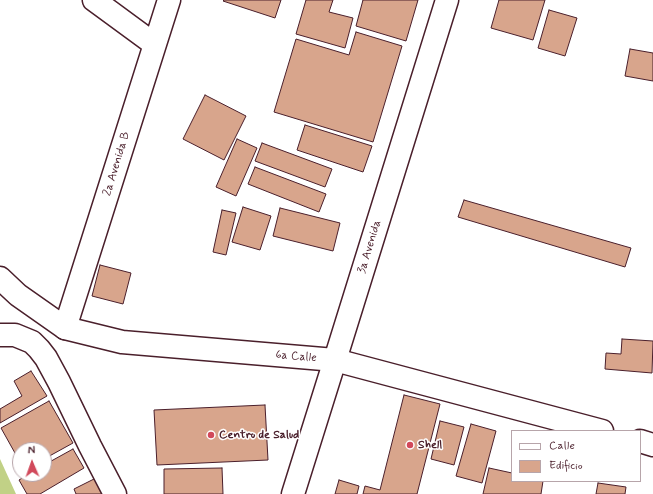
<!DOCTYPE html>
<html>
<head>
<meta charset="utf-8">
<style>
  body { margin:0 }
  #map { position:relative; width:653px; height:494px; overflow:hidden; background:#fff; font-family:Mynerve,sans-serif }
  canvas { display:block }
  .legend { position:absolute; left:511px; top:430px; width:130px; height:52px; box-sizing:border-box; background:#fff; border:1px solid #b7a5aa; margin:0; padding:5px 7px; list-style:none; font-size:12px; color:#4a1f2b }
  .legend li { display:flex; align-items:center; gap:8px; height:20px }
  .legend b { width:20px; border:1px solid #b7a5aa }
  .north { position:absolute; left:12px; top:442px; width:40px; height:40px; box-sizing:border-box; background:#fff; border:1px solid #b7a5aa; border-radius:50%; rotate:358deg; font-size:11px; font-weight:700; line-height:16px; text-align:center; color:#4a1f2b }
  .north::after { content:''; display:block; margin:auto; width:14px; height:18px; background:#d1495b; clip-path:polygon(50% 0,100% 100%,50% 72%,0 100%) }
</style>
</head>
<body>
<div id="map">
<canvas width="653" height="494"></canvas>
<ul class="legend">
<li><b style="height:5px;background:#fff"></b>Calle</li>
<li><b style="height:11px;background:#d8a58c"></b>Edificio</li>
</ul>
<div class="north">N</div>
</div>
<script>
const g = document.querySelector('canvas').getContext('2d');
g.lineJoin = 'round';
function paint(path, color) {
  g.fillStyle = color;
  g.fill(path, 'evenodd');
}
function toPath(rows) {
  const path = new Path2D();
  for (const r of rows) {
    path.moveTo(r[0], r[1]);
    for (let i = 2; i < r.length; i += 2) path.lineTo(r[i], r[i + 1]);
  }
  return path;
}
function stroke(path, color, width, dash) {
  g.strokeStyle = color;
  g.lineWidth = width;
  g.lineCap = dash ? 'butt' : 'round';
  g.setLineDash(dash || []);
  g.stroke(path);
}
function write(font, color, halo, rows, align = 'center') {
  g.font = font + ' Mynerve,sans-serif';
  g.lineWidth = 3;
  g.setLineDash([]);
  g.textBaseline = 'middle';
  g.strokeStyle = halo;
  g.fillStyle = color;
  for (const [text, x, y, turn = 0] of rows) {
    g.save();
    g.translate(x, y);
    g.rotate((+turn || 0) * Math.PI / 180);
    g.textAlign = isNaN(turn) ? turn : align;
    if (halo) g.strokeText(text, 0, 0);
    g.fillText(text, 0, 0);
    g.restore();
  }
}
paint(toPath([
  [0,459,16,494,0,494]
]), '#c1d186');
const building = toPath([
  [224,0,281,0,275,18,223,1,224,0],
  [306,0,333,0,329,12,353,18,345,48,296,34,306,0],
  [363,0,418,0,406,41,356,26,363,0],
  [499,0,545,0,533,40,491,28,499,0],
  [549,10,577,18,565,56,538,48,549,10],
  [356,32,402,46,373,142,274,112,296,39,349,55,356,32],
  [630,49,653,53,653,81,625,76,630,49],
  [205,95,246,116,224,160,183,139,205,95],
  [305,125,372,146,363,172,297,150,305,125],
  [237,139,257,148,236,196,216,187,237,139],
  [262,143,332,169,325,187,255,161,262,143],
  [255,167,326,194,319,212,248,184,255,167],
  [464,200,631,248,625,267,458,217,464,200],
  [243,207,271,216,260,250,232,242,243,207],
  [280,208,340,223,333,251,273,236,280,208],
  [222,210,236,213,226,255,213,252,222,210],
  [100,265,131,273,123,304,92,296,100,265],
  [622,339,653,341,652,373,605,369,606,353,621,354,622,339],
  [31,371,47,396,0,423,0,409,22,396,14,381,31,371],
  [404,395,440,404,417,494,363,494,365,486,380,490,404,395],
  [49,401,73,443,44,459,44,450,20,450,20,462,1,428,49,401],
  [265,405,268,460,157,465,154,410,265,405],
  [440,421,464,427,454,465,431,459,440,421],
  [471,424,496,431,482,483,456,476,471,424],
  [73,449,84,468,40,494,27,494,19,480,29,474,44,474,44,465,73,449],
  [222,468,223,494,164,494,164,469,222,468],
  [489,468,512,473,512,481,543,481,541,494,483,494,489,468],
  [94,479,103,494,76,494,74,489,94,479],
  [339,480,359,486,357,494,335,494,339,480],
  [598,483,626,487,625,494,596,494,598,483]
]);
paint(building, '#d8a58c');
stroke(building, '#4a1f2b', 1);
const minor = toPath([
  [94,0,154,44],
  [65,328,169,0],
  [0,335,15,335,32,342,39,349,46,358,59,382,90,446,115,494],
  [293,494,335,360]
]);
const tertiary = toPath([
  [335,360,447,0]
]);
const secondary = toPath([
  [0,278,18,295,65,328,122,342,335,360,602,431],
  [640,441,653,445]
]);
stroke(minor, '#4a1f2b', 25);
stroke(tertiary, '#4a1f2b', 25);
stroke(secondary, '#4a1f2b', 25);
stroke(minor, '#fff', 22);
stroke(tertiary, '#fff', 22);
stroke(secondary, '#fff', 22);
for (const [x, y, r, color] of [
  [211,435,4,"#d1495b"],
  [410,445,4,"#d1495b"]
]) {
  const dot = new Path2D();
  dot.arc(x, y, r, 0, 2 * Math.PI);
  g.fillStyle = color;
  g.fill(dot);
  stroke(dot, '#fff', 1.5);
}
write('12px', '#4a1f2b', '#fff', [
  ["2a Avenida B",117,164,-73],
  ["3a Avenida",370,247,-73],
  ["6a Calle",296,357,5]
]);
write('bold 12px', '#4a1f2b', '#fff', [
  ["Centro de Salud",219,435],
  ["Shell",418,445]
], 'left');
</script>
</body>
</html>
